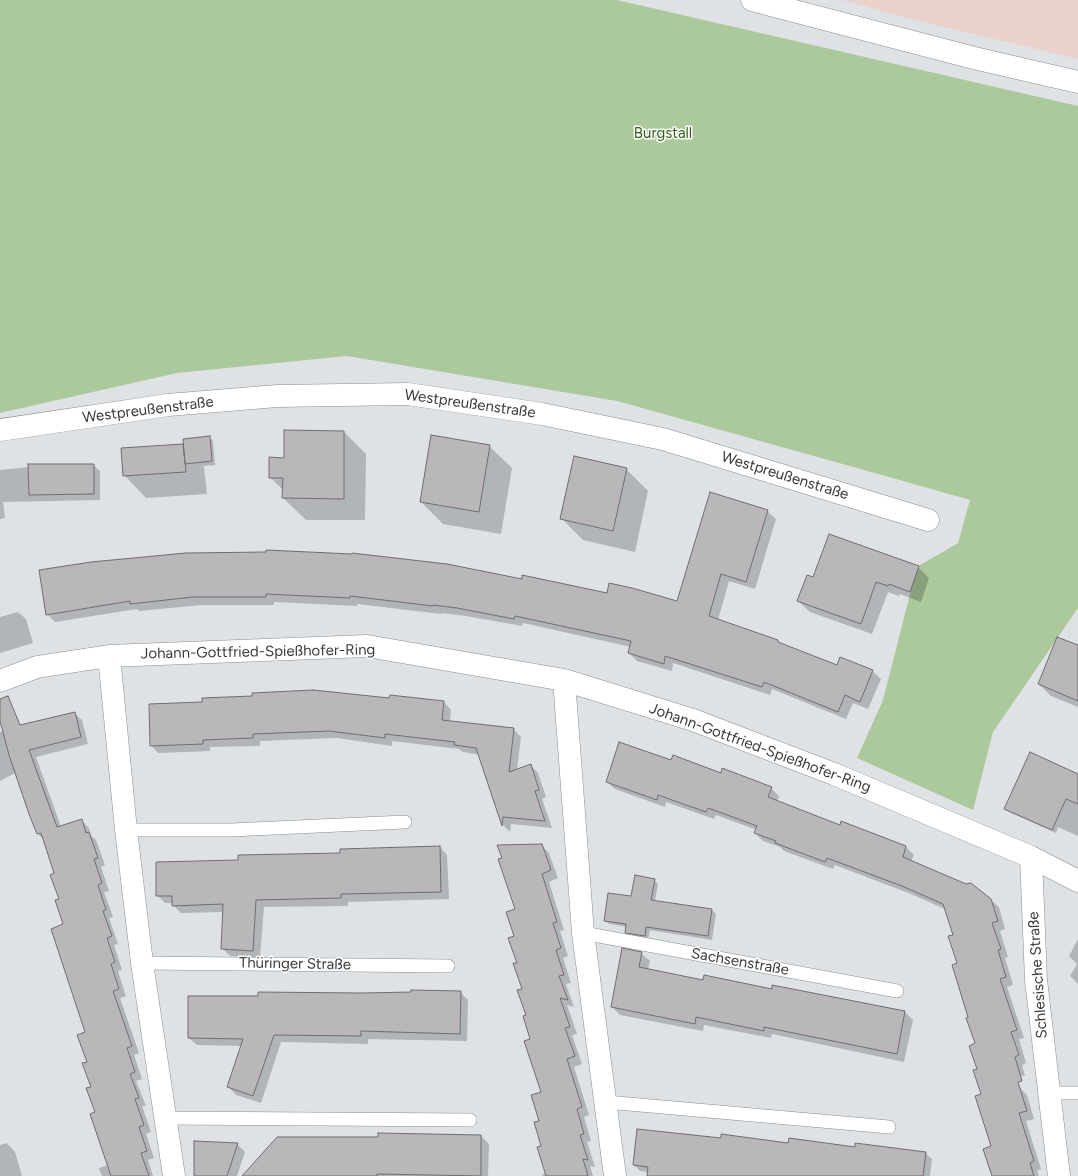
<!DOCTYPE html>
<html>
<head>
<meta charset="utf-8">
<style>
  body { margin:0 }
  canvas { display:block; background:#dee2e5 }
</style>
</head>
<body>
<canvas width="1078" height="1176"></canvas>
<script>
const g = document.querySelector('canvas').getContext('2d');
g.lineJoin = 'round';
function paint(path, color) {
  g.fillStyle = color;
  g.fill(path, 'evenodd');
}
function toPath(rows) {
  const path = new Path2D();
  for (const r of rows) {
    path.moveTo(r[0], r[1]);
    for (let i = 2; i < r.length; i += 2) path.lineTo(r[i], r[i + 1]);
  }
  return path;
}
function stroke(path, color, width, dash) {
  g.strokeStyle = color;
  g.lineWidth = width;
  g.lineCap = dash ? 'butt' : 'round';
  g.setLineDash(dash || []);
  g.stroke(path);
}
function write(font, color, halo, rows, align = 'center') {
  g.font = font + ' Figtree,sans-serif';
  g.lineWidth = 3;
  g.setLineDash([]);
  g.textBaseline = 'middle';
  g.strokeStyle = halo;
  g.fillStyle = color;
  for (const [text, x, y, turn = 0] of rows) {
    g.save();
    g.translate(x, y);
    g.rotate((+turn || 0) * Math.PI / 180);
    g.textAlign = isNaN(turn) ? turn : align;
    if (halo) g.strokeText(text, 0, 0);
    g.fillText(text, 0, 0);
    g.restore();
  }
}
paint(toPath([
  [842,0,1078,0,1078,59,911,19]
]), '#ead1cb');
paint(toPath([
  [0,0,617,0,1078,106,1078,608,993,732,973,810,857,758,883,700,917,567,958,543,970,500,882,475,617,401,347,356,177,373,0,413]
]), '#acc99e');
paint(toPath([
  [285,431,344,432,366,454,365,520,306,520,283,498,284,491,270,477,285,459],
  [209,437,213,441,215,465,203,466,204,467,207,494,146,498,124,475,182,445,184,448],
  [489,446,512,468,501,534,443,524,421,502],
  [93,465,100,471,100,500,3,502,5,518,0,519,0,470,29,467],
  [626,469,648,491,635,552,583,540,561,518],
  [767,511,776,519,755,589,729,581,718,620,778,641,781,644,837,667,872,671,881,679,868,709,853,703,846,719,772,689,770,695,673,663,672,671,637,661,629,653,631,647,523,623,522,626,466,616,441,613,441,614,357,604,357,606,274,602,274,605,201,605,139,611,137,609,55,622,47,614,41,571,522,580,607,594,678,603],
  [918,567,929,578,921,602,900,594,899,596,888,592,872,634,810,612,798,601,814,578],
  [18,612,26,619,33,643,0,653,0,617],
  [1078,646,1078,707,1051,696,1039,684],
  [390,700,444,702,451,710,450,722,513,729,521,737,517,770,530,765,538,773,546,797,542,799,552,828,511,824,510,832,503,825,480,755,463,752,459,749,392,741,392,746,337,738,260,741,260,746,210,747,210,751,158,753,151,745],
  [74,713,82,720,88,744,36,757,61,827,81,820,89,828,91,836,96,840,105,865,101,867,109,891,104,892,113,917,109,918,118,944,114,945,122,970,118,971,126,996,120,998,139,1053,134,1055,142,1079,136,1081,146,1106,142,1106,151,1132,146,1134,154,1158,148,1160,153,1176,102,1176,99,1168,108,1165,96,1113,88,1062,86,1033,55,874,45,841,38,834,15,773,0,781,0,732],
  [672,762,771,788,779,796,777,802,840,826,906,847,914,855,911,861,990,899,999,907,1005,929,1000,931,1008,957,1005,958,1013,985,1007,987,1024,1038,1019,1039,1026,1063,1022,1065,1025,1076,1017,1075,1014,1085,1019,1087,1027,1095,1034,1119,1026,1121,1041,1169,1037,1171,1039,1176,992,1176,993,1176,992,1147,982,1095,978,1069,976,1044,958,964,954,936,945,909,911,894,835,865,833,869,784,851,780,847,763,841,755,833,757,830,716,815,714,819,666,802,665,807,615,789,607,782],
  [1078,775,1078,836,1058,827,1056,833,1009,812,1005,808],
  [541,845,549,853,558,878,549,882,564,930,560,931,568,956,563,958,571,983,566,984,574,1007,567,1005,577,1034,572,1035,582,1064,574,1067,589,1115,584,1117,591,1141,587,1142,595,1167,590,1166,593,1176,542,1176,542,1175,546,1173,541,1121,543,1093,531,1040,518,964,515,937,516,910],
  [440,847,447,855,449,899,348,902,348,906,264,907,260,958,230,956,222,948,224,912,181,913,173,905,173,903,165,903,157,895,239,861],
  [654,880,658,884,655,901,712,910,716,914,712,940,650,930,648,940,629,936,626,932,627,927,609,924,605,920],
  [1078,939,1078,984,1070,976,1077,964,1069,956],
  [641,953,650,961,648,970,704,981,773,990,773,986,905,1012,913,1020,904,1062,772,1034,771,1038,704,1025,703,1031,620,1015,612,1007],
  [460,992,468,1000,467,1041,368,1039,368,1044,281,1042,261,1103,236,1095,229,1087,242,1046,197,1045,189,1038,259,997],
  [481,1136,489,1144,488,1176,243,1176],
  [722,1140,925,1153,932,1159,930,1176,648,1176,648,1172,640,1171,634,1165],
  [7,1143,15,1152,22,1176,0,1176,0,1145],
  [237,1144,245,1152,237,1176,195,1176]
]), '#0003');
const building = toPath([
  [284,430,344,431,344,499,282,498,283,478,269,478,269,457,284,458,284,430],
  [431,435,490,445,479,512,420,502,431,435],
  [210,436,212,461,185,464,183,439,210,436],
  [183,444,186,472,123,476,121,448,183,444],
  [574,456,627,468,613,531,560,519,574,456],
  [28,464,94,464,94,494,29,495,28,464],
  [710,492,768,510,746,582,721,574,709,616,778,640,778,642,837,665,840,657,873,670,860,702,845,695,838,712,764,682,762,687,665,656,664,664,628,653,631,641,515,616,514,619,457,608,433,605,433,606,350,596,350,598,266,594,266,597,193,597,130,604,130,601,46,615,39,570,91,562,186,553,266,552,266,550,352,554,352,553,447,564,522,579,522,575,607,593,609,583,632,588,677,601,710,492],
  [829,534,919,566,910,592,889,584,888,586,876,582,861,624,797,601,807,575,813,577,829,534],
  [1057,637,1078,645,1078,701,1038,684,1057,637],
  [313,690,389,698,390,695,444,701,442,720,514,728,509,772,531,764,539,790,535,791,545,821,503,817,502,826,476,748,454,745,455,742,385,734,385,738,329,731,253,734,253,738,203,740,203,744,150,746,149,704,202,702,202,698,252,696,252,693,313,690],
  [8,696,20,725,75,712,81,737,29,750,57,827,82,819,86,833,89,832,98,858,94,859,102,883,98,885,106,910,103,911,112,936,107,938,115,962,111,964,119,989,113,991,132,1046,127,1048,135,1072,130,1074,139,1098,135,1099,144,1125,139,1127,147,1151,141,1153,149,1176,111,1176,90,1114,95,1112,86,1088,91,1087,82,1063,87,1062,77,1035,85,1032,51,929,63,924,55,900,59,899,50,875,54,873,41,833,37,834,29,814,9,755,0,721,0,699,8,696],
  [619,742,671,760,673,755,721,773,722,768,772,787,768,797,840,825,841,821,906,846,903,857,966,884,971,883,991,899,998,921,992,923,1001,949,998,950,1006,977,1000,979,1017,1030,1011,1032,1019,1055,1015,1057,1022,1081,1018,1082,1027,1111,1019,1113,1034,1161,1030,1163,1034,1176,992,1176,983,1149,991,1146,975,1096,981,1094,973,1070,977,1069,969,1046,975,1043,966,1018,968,1017,952,965,957,963,948,936,953,935,943,904,902,886,827,858,825,862,775,843,776,841,754,833,757,826,708,808,706,812,658,795,657,800,606,782,619,742],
  [1030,752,1078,774,1078,804,1066,799,1052,830,1004,809,1030,752],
  [542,844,551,870,542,874,557,922,553,923,561,948,556,950,564,975,559,976,568,1000,560,998,570,1027,565,1028,575,1056,567,1059,582,1107,577,1109,584,1134,580,1135,588,1160,583,1159,588,1176,546,1176,537,1147,541,1146,534,1122,539,1121,531,1095,541,1092,524,1041,530,1039,523,1016,526,1015,517,990,522,989,513,963,517,963,508,938,514,936,506,912,515,909,498,859,502,858,497,845,542,844],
  [440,846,441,892,341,894,341,898,256,900,253,951,221,949,223,904,172,906,172,896,156,896,156,862,238,860,238,855,340,853,340,849,440,846],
  [635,875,655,879,651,900,712,909,708,936,646,927,645,936,625,933,626,924,604,921,608,893,631,896,635,875],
  [622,948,642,952,639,967,703,980,704,975,772,989,772,985,905,1011,897,1054,764,1027,764,1031,696,1017,695,1024,611,1007,622,948],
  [411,990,461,991,460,1034,361,1031,361,1036,274,1035,253,1096,227,1087,243,1039,188,1038,188,996,258,996,258,992,361,993,411,992,411,990],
  [637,1129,721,1138,721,1134,788,1143,789,1138,855,1147,855,1143,926,1152,923,1176,647,1176,648,1167,633,1165,637,1129],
  [378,1133,481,1135,481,1176,377,1174,377,1176,242,1176,277,1137,378,1137,378,1133],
  [194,1141,238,1143,227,1176,194,1176,194,1141]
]);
paint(building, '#bab7ba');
stroke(building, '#706d70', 1);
const lane = toPath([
  [126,830,231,830,405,822],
  [583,933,897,991],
  [142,963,448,966],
  [1049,1093,1078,1093],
  [606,1102,889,1127],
  [165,1118,470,1120]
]);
const street = toPath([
  [0,430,168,405,277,396,408,394,542,414,663,439,928,520],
  [109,656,126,830,142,963,174,1176],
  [564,680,583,933,615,1176],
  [0,681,37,667,109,656,367,646,564,680,693,720,834,774,1031,857,1078,881],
  [1031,857,1036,980,1059,1176]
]);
const highway = toPath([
  [752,0,974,58,1078,82]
]);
stroke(lane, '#898d90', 14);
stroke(street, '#898d90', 23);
stroke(highway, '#898d90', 23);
stroke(lane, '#fff', 13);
stroke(street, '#fff', 22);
stroke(highway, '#fff', 22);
write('15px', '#345f17', '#fff', [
  ["Burgstall",663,134]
]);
write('15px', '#393a3b', '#fff', [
  ["Westpreußenstraße",470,404,8],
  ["Westpreußenstraße",148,410,-7],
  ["Westpreußenstraße",785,476,17],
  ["Johann-Gottfried-Spießhofer-Ring",258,652,-1],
  ["Johann-Gottfried-Spießhofer-Ring",760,748,20],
  ["Sachsenstraße",740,962,10],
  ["Thüringer Straße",295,964,1],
  ["Schlesische Straße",1038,975,-94]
]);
</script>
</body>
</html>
